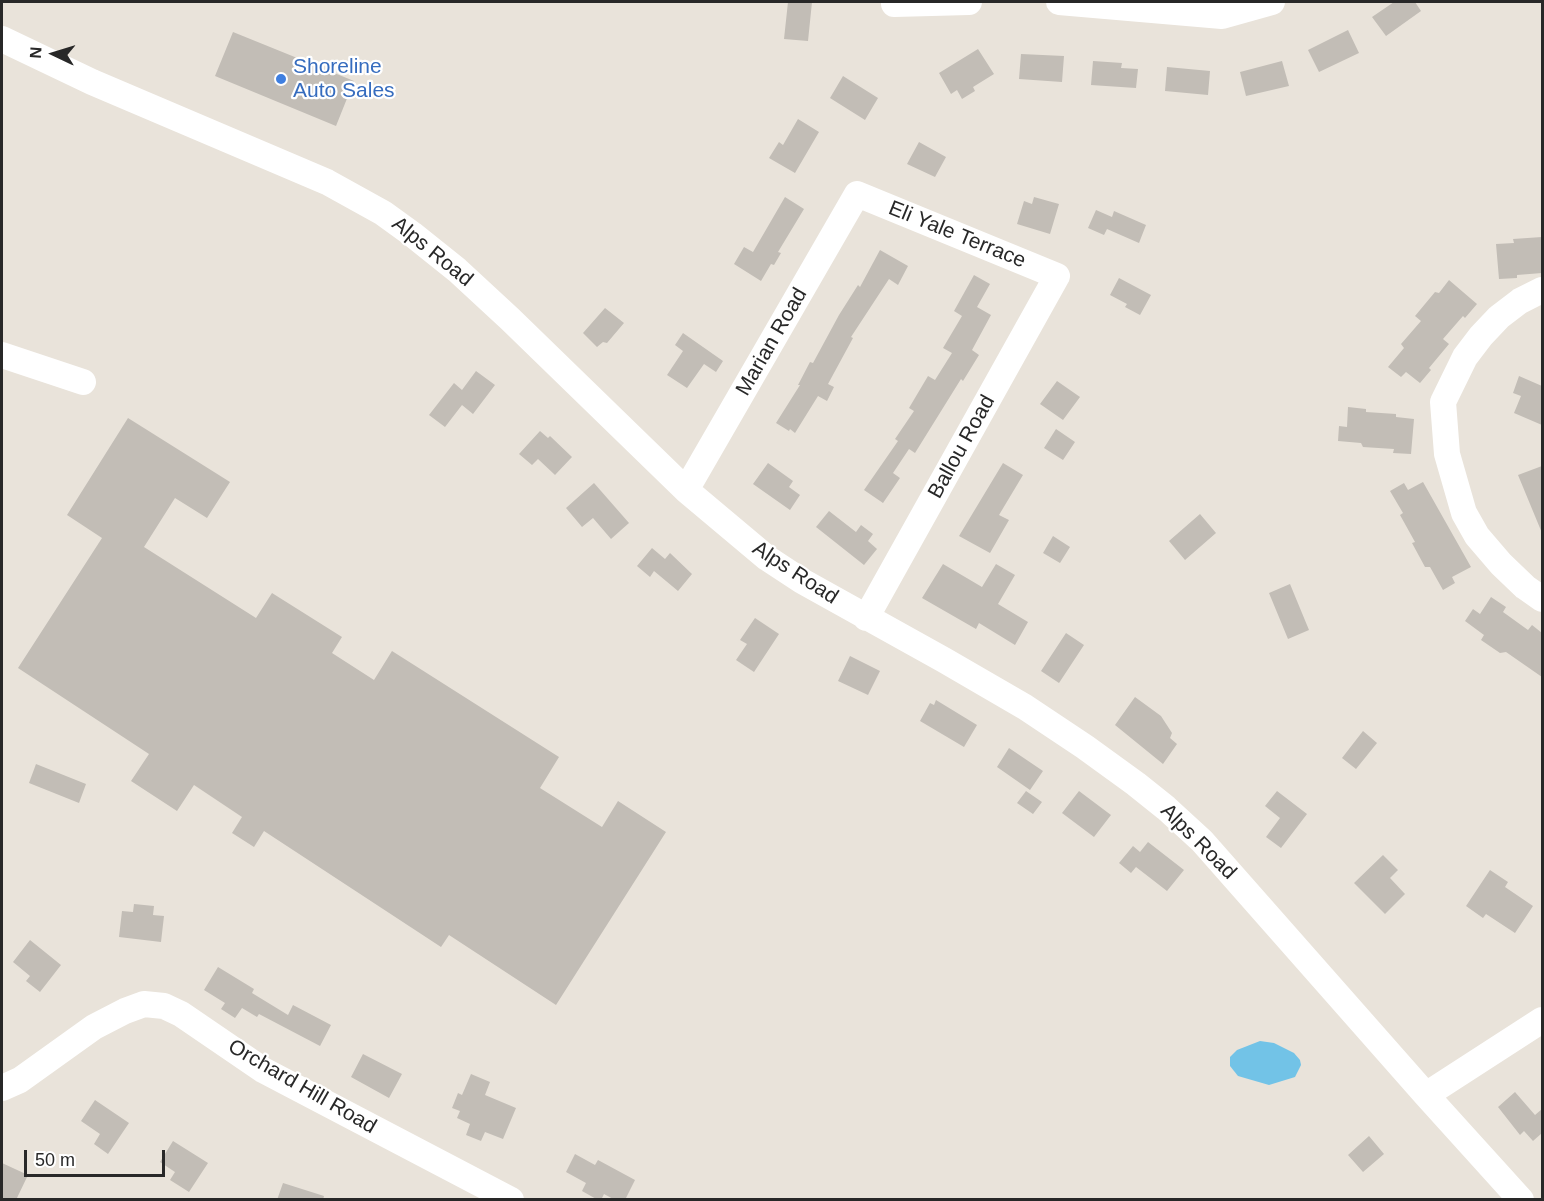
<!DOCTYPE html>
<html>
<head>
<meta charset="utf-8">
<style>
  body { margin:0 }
  #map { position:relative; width:1544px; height:1201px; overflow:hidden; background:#e9e3da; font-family:Helvetica,sans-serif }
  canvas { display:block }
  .frame { position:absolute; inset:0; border:3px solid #282828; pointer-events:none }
  .north { position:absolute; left:24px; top:24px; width:60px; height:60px; -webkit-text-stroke:4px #fff; paint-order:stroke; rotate:274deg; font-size:16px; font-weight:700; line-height:24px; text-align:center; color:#282828 }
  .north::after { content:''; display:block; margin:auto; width:21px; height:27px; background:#282828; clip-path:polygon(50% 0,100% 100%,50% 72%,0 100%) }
  .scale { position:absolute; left:24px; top:1150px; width:141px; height:27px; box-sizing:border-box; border:3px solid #282828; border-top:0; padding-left:8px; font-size:18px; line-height:21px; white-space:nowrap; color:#282828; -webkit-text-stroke:4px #fff; paint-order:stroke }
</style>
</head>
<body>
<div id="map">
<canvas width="1544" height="1201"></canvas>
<div class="frame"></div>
<div class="north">N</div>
<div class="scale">50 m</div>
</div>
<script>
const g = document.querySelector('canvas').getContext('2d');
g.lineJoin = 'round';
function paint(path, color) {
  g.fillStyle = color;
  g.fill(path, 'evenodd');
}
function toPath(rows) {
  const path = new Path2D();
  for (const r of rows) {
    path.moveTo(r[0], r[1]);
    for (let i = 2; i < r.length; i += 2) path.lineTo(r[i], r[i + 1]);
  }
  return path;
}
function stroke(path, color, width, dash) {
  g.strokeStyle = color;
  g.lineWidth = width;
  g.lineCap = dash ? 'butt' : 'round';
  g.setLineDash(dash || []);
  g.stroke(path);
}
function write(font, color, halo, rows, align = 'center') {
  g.font = font + ' Helvetica,sans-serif';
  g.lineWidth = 4.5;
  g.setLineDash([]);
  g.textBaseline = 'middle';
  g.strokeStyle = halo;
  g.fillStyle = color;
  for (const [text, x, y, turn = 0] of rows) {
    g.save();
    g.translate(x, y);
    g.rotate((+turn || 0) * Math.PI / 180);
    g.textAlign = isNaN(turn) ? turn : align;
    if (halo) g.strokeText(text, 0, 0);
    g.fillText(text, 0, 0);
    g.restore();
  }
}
paint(toPath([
  [1260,1041,1274,1043,1294,1053,1300,1060,1301,1065,1295,1077,1269,1085,1238,1076,1230,1066,1230,1057,1237,1050]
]), '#72c3e7');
paint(toPath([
  [788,2,812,2,808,41,784,39],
  [1394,2,1415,2,1421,11,1386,36,1372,17],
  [1348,30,1359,53,1319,72,1308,50],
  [233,32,354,81,336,126,215,76],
  [978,49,994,74,973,87,975,91,962,99,957,90,951,94,939,73],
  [1021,54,1064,56,1062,82,1019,79],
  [1093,61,1122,63,1121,68,1138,69,1136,88,1091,85],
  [1282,61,1289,86,1246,96,1240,72],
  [1167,67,1210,71,1208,95,1165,91],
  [843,76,878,98,865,120,830,98],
  [798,119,819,132,795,173,769,158,779,142,783,145],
  [919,142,946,157,935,177,907,164],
  [785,197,804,209,778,252,781,253,774,265,771,264,761,281,734,264,744,247,753,252],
  [1034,197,1059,204,1050,234,1017,224,1024,201,1032,204],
  [1096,210,1112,217,1114,211,1146,225,1139,243,1107,229,1104,235,1088,228],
  [1542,237,1542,273,1517,275,1517,278,1499,279,1496,244,1514,243,1513,239],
  [880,250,908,266,898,285,889,279,851,337,853,338,828,384,834,387,827,401,818,396,795,433,790,429,789,431,776,423,800,385,798,385,810,362,813,363,839,315,858,285,860,287],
  [974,275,990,284,977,307,991,315,972,350,979,355,963,381,961,379,915,453,909,449,893,473,900,478,883,503,864,490,898,441,895,439,914,411,909,408,928,376,935,380,952,353,943,348,962,316,954,311],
  [1119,278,1151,295,1140,315,1125,307,1127,304,1110,295],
  [1449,280,1477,304,1465,318,1463,316,1443,339,1449,344,1429,368,1431,370,1420,383,1406,372,1401,377,1388,367,1404,348,1401,344,1421,321,1415,316,1435,292,1439,293],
  [605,308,624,323,607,343,603,342,597,347,583,333],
  [683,333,723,361,716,372,704,364,687,388,667,375,683,351,675,345],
  [476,371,495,385,473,414,462,405,445,427,429,415,454,383,462,390],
  [1519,376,1542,386,1542,425,1514,413,1521,396,1513,393],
  [1057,381,1080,397,1063,420,1040,404],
  [1348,407,1366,409,1366,412,1396,414,1396,417,1414,419,1411,454,1393,453,1394,449,1363,447,1361,443,1338,441,1339,426,1347,427],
  [128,418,230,482,207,518,175,498,144,547,256,618,272,593,342,637,332,653,374,680,392,651,559,757,540,788,602,827,618,801,666,832,556,1005,449,935,441,947,264,831,254,847,232,833,242,817,194,785,177,811,131,781,149,754,18,668,102,538,67,515],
  [1056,429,1075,442,1063,460,1044,448],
  [540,431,548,438,550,436,572,457,555,475,538,459,532,465,519,454],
  [768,463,793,481,789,487,800,495,790,510,753,484],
  [1003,463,1023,475,999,515,1009,520,990,553,959,536],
  [1542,466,1542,533,1518,475],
  [1423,482,1471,567,1452,577,1455,583,1443,590,1430,567,1425,567,1412,543,1415,542,1400,515,1403,513,1390,491,1404,483,1408,490],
  [594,483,629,523,611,539,593,518,582,527,566,508],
  [829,511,856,532,861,525,873,534,868,541,877,549,864,565,816,527],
  [1200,514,1216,533,1185,560,1169,541],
  [1053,536,1070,547,1060,563,1043,553],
  [652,548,665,559,670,553,692,574,678,591,654,571,650,577,637,566],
  [943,564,982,587,996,564,1015,575,998,604,1028,622,1015,645,979,623,976,629,922,598],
  [1290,584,1309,630,1288,639,1269,593],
  [1491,597,1506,607,1503,612,1528,630,1532,625,1542,633,1542,677,1506,652,1500,653,1481,640,1484,635,1465,621,1473,609,1480,614],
  [755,618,779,634,754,672,736,660,747,644,740,640],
  [1066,633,1084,645,1059,683,1041,671],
  [850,656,880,671,868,695,838,681],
  [1135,697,1161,716,1172,733,1170,738,1177,744,1163,764,1115,725],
  [936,700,977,725,964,747,920,721,930,703,934,705],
  [1363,731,1377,743,1356,769,1342,758],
  [1009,748,1043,771,1030,790,997,767],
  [36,764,86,784,79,803,29,783],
  [1026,791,1042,802,1033,814,1017,803],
  [1079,791,1111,815,1094,837,1062,813],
  [1277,791,1307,814,1281,848,1266,837,1280,818,1265,806],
  [1148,842,1184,870,1167,891,1136,867,1131,873,1119,863,1133,846,1140,852],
  [1383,855,1398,870,1390,878,1405,894,1385,914,1354,883],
  [1490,870,1508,882,1505,887,1533,906,1515,933,1486,914,1483,918,1466,906],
  [134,904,154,906,153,915,164,916,161,942,119,937,122,911,133,912],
  [30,940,61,965,40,992,26,981,30,976,13,962],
  [218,967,254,989,252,993,288,1015,293,1005,331,1025,320,1046,259,1014,257,1017,242,1008,235,1018,221,1009,225,1003,204,990],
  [363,1054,402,1074,389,1098,351,1077],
  [471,1074,490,1082,485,1095,516,1108,503,1139,485,1132,481,1141,466,1135,470,1124,457,1118,460,1111,452,1108,458,1093,462,1095],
  [1515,1092,1535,1115,1542,1109,1542,1133,1533,1141,1524,1131,1520,1135,1498,1107],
  [95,1100,129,1123,108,1154,94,1144,100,1134,81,1121],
  [1369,1136,1384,1154,1363,1172,1348,1155],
  [173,1141,208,1163,189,1192,170,1180,175,1172,160,1162],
  [575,1154,595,1165,598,1160,635,1180,625,1200,615,1200,604,1194,601,1200,598,1200,582,1191,586,1183,566,1172],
  [2,1163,28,1175,16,1200,2,1200],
  [283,1183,324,1196,323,1200,277,1200]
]), '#c2bdb6');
stroke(toPath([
  [1059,2,1222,16,1272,2],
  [894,4,969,2],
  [2,39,92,82,327,182,383,213,412,234,457,270,510,319,686,490,767,558,802,581,944,660,1025,707,1085,747,1136,784,1166,808,1202,841,1426,1095,1521,1200],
  [1542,290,1520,301,1499,317,1481,336,1465,357,1443,402,1447,454,1464,513,1477,536,1501,564,1525,587,1542,599],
  [2,355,83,382],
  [686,490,857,194,1057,276,866,618],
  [2,1088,20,1080,94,1027,125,1011,144,1004,164,1006,181,1014,263,1070,511,1200],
  [1426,1095,1542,1020]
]), '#fff', 26);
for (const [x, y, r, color] of [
  [281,79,6,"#3f7fe0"]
]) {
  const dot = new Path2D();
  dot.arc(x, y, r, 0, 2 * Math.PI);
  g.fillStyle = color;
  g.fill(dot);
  stroke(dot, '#fff', 2);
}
write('21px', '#366cbe', '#fff', [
  ["Shoreline",293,67],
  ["Auto Sales",293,91]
], 'left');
write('21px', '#282828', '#fff', [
  ["Eli Yale Terrace",957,235,22],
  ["Alps Road",432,252,39],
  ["Marian Road",772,342,-60],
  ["Ballou Road",962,447,-61],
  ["Alps Road",795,573,33],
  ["Alps Road",1198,842,45],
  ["Orchard Hill Road",302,1087,30]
]);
</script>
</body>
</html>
